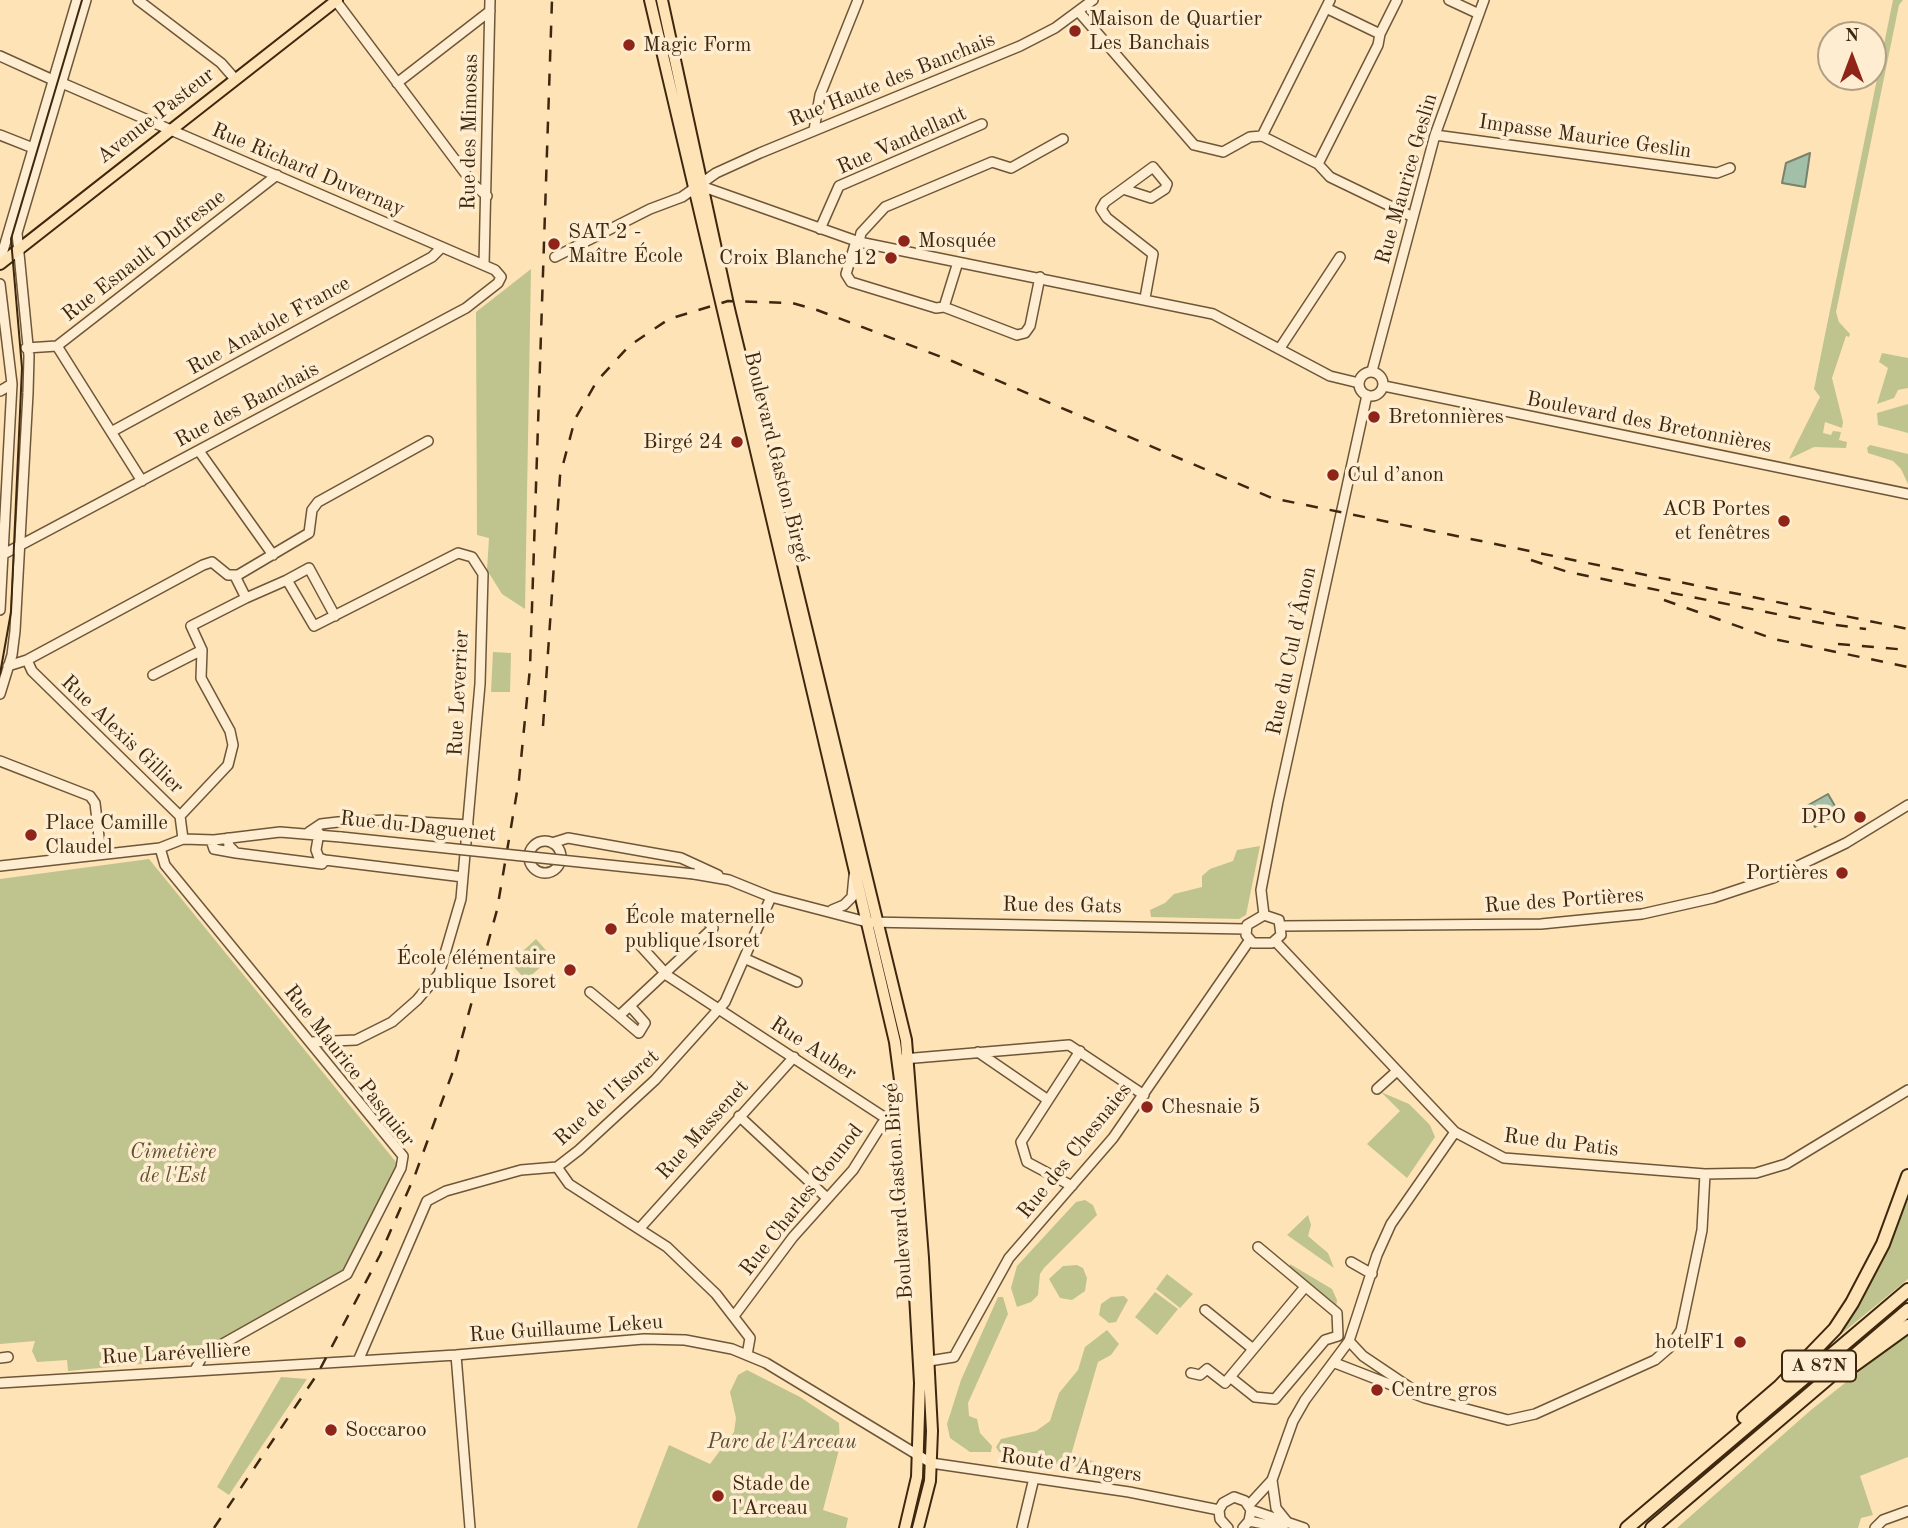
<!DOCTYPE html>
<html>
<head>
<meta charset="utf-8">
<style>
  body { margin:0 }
  #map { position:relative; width:1908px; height:1528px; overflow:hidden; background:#fee3b7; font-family:"Old Standard TT",serif }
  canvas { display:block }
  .north { position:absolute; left:1817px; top:21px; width:70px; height:70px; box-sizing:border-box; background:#feedd0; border:2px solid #b19e83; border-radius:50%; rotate:0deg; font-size:19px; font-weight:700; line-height:28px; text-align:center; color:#3e270f }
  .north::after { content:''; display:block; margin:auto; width:24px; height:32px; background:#8f2418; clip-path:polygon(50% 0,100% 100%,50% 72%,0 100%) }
</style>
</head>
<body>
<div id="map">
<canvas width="1908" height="1528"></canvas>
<div class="north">N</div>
</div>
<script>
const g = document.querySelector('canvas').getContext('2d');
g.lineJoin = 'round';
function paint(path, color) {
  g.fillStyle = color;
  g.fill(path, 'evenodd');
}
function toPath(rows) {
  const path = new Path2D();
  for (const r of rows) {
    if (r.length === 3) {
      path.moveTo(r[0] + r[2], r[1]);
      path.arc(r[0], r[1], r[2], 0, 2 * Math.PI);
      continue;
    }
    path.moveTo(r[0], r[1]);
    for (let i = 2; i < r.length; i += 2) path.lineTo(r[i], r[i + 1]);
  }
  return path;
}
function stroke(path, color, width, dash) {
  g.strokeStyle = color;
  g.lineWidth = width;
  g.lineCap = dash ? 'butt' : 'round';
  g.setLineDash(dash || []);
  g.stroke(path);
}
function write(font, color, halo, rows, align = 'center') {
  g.font = font + ' "Old Standard TT",serif';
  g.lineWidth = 7;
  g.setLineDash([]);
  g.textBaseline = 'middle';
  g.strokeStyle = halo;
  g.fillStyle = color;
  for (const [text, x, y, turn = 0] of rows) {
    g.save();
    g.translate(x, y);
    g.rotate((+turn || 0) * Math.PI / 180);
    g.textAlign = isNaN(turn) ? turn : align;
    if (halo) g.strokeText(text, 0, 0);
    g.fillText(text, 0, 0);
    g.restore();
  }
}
paint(toPath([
  [1893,0,1903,0,1899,5,1836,312,1839,322,1850,334,1849,337,1846,336,1832,378,1843,422,1842,428,1825,422,1823,433,1831,435,1833,431,1841,432,1839,440,1847,442,1846,448,1814,447,1789,459,1820,397,1814,389],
  [531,269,525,609,502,594,487,570,489,538,477,535,476,312],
  [1882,353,1908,358,1908,388,1898,390,1894,398,1877,404,1888,368,1879,362],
  [1908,404,1908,433,1878,425,1877,413],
  [1870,445,1908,454,1908,484,1901,469,1893,461,1868,453,1867,448],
  [493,652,511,653,510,692,491,692],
  [1260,846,1246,915,1239,919,1151,917,1150,910,1165,903,1174,894,1202,887,1202,876,1210,869,1233,861,1237,850],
  [149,859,396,1162,396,1166,343,1270,183,1360,68,1371,67,1360,37,1362,32,1351,35,1341,0,1344,0,879],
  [536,939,552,957,526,980,510,963],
  [1381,1092,1409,1104,1430,1125,1435,1137,1407,1178,1367,1144,1400,1111],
  [1908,1186,1908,1279,1834,1340,1835,1337],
  [1085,1200,1093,1205,1097,1215,1044,1268,1040,1274,1038,1295,1031,1302,1017,1307,1011,1288,1017,1266,1076,1202],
  [1308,1215,1311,1225,1308,1236,1328,1253,1334,1268,1287,1235],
  [1290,1264,1332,1289,1337,1300,1336,1308,1290,1269],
  [1077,1265,1083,1268,1087,1278,1085,1291,1072,1300,1060,1298,1049,1279,1063,1266],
  [1167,1274,1193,1294,1180,1308,1156,1289],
  [1155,1292,1178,1309,1157,1335,1135,1317],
  [1124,1296,1128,1300,1116,1322,1109,1323,1099,1315,1101,1304,1111,1297],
  [998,1297,1003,1297,1008,1314,968,1403,969,1416,977,1419,980,1433,992,1446,991,1452,970,1452,950,1438,947,1424,961,1380],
  [1107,1330,1119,1344,1111,1355,1098,1362,1071,1455,1114,1467,1115,1471,1063,1465,999,1452,996,1447,1001,1439,1036,1431,1050,1421,1059,1393,1078,1370,1085,1347],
  [1908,1333,1908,1457,1860,1476,1873,1515,1861,1518,1858,1528,1677,1528,1811,1410],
  [747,1370,800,1397,839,1423,840,1446,823,1510,848,1518,846,1528,637,1528,669,1445,710,1464,734,1432,736,1418,730,1392,738,1375],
  [281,1377,307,1379,229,1495,217,1487]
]), '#bfc48f');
const water = toPath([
  [1810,153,1805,187,1782,183,1786,163,1810,153],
  [1828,794,1839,813,1815,827,1803,808,1828,794]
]);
paint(water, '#a2bfa8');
stroke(water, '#7a826b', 2);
const minor = toPath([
  [138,0,221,63,235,79],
  [1449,0,1479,14],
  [336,1,474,185,487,196],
  [1326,8,1380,34],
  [1079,12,1194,145,1223,152,1250,137,1262,136,1318,164,1330,177,1413,217],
  [0,56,53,80],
  [397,83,490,11],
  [814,130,820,95,858,0],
  [0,135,33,148],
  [1435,135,1717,173,1730,168],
  [1262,136,1330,0],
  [1318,164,1378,45,1380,34,1397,0],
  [701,186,859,242,1213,314,1330,376,1359,383],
  [1123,189,1153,167,1167,184,1165,189,1151,198,1123,189,1105,202,1101,209,1107,218,1153,254,1145,298],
  [820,229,839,186,982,124],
  [856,241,846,274,851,282,936,308,944,307,1017,335,1025,333,1030,326,1040,277],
  [859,242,861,233,885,207,992,162,1011,168,1063,139],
  [555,257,650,209,682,197,716,173,760,153,1020,46,1055,28,1093,0],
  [0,261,77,0],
  [484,265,490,0],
  [0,284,12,384,0,610],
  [944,307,958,262],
  [57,346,142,481],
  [26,348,57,346,277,175],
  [1280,348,1340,257],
  [1372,371,1435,135,1484,0],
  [1371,384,12],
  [1384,386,1908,494],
  [0,391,12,384],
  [111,432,432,257,442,247],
  [199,451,273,555],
  [0,556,466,308,498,283,501,277,495,270,62,83],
  [235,576,246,598,287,580,314,626,458,553,472,557,483,574,480,684,461,899,439,974,417,1000,392,1022,356,1040,311,1042],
  [287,580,309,568,335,616],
  [27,660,32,671,180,816,183,839],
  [8,666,27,660,203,565,212,562,228,575,238,575,309,533,312,510,318,502,428,441],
  [153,675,202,650],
  [0,694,12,655,15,631,28,393,29,356,17,233,86,0],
  [0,761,90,796,95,803,101,854],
  [180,816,228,765,233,745,230,731,201,678,202,650,191,626,246,598],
  [309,832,321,824,338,822,388,820,468,825],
  [319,833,316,850,319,858,325,860,463,877],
  [228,838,229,846,236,853,322,864,325,860],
  [211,840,214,849,236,853],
  [545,857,16],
  [552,843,568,838,681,858,718,875],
  [160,848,165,865,403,1156,401,1168,347,1274,203,1355,195,1370],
  [0,866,160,848,183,839,214,840,280,832,341,837],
  [694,874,729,880,771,897,867,922,1246,929],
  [832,910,844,905,852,897,854,876],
  [1264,915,1261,890,1278,802,1367,395],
  [1264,915,1279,920,1281,935,1272,943,1253,943,1246,935,1247,925,1264,915],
  [1282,926,1541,924,1642,914,1713,898,1773,878,1846,843,1908,805],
  [1275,941,1455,1132,1504,1158,1705,1174,1756,1173,1786,1164,1908,1090],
  [638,943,668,976,887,1119],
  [746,959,797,982],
  [590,992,619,1016],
  [630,1006,645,1023,639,1033,619,1016,713,928,704,917],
  [978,1052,1048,1100],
  [903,1059,1069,1045,1144,1095],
  [1377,1089,1397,1071],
  [739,1116,827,1198],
  [557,1167,569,1184,667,1247,716,1294,750,1338,747,1355],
  [1072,1186,1027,1162,1021,1142,1080,1051],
  [640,1228,794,1057],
  [1351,1262,1372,1274],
  [1205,1310,1253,1349],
  [734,1316,793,1237,853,1170,882,1124,887,1119,905,1118],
  [1349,1341,1363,1356,1415,1391],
  [456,1355,470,1528],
  [0,1358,8,1357],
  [358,1361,427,1201,446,1191,521,1170,557,1167,579,1150,655,1080,725,1002,771,897],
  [923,1362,954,1357,1009,1258,1113,1138,1249,941],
  [1335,1363,1425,1398,1508,1420,1535,1414,1655,1360,1670,1347,1681,1330,1702,1230,1705,1174],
  [1191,1373,1200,1375,1207,1369,1225,1383,1305,1287],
  [1230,1377,1255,1397,1275,1399,1325,1340,1338,1336,1337,1313,1258,1247],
  [0,1383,456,1355,644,1339,685,1340,732,1349,766,1363,931,1463,1129,1492,1219,1510],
  [1272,1480,1276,1508,1288,1523],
  [1249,1505,1272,1480,1293,1421,1305,1400,1349,1341,1377,1255,1391,1224,1455,1132],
  [1251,1510,1304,1528],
  [1249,1521,1283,1528],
  [1022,1528,1034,1478],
  [1228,1528,1220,1519,1219,1510,1223,1503,1234,1497,1245,1501,1251,1510,1249,1521,1243,1528],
  [1875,1528,1883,1520,1908,1511]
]);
const major = toPath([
  [650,0,895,1042,905,1118,920,1383,917,1477,905,1528],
  [662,0,729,309,906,1040,923,1258,932,1431,930,1481,918,1528],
  [0,264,337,0]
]);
const highway = toPath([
  [1846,1371,1908,1326],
  [1744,1417,1780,1386,1835,1329,1852,1303,1883,1244,1908,1176],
  [1627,1528,1908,1290],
  [1652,1528,1908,1310]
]);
stroke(minor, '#6e5639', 12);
stroke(major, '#3e270f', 14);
stroke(highway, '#3e270f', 16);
stroke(minor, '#feedd0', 9);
stroke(major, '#fee3b7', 10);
stroke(highway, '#fee3b7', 12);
stroke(toPath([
  [0,674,11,612,22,368,11,239,82,0]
]), '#3e270f', 2);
stroke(toPath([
  [1531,560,1568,572,1821,623,1866,629],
  [1664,600,1774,639,1908,667],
  [1838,644,1908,650],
  [543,726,560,476,575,419,597,381,629,346,669,319,728,301,792,303,817,310,952,361,1272,498,1908,629],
  [214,1528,318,1373,380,1255,415,1175,452,1074,497,910,519,780,530,668,552,0]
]), '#3e270f', 2.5, [12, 12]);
const minorBridge = toPath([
  [341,837,694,874]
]);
stroke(minorBridge, '#6e5639', 12, []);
stroke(minorBridge, '#feedd0', 9);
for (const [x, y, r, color] of [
  [1075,31,7,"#8f2418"],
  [629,45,7,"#8f2418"],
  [904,241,7,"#8f2418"],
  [554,244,7,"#8f2418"],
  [891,258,7,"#8f2418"],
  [1374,417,7,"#8f2418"],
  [737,442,7,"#8f2418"],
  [1333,475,7,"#8f2418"],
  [1784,521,7,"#8f2418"],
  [1860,817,7,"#8f2418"],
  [31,835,7,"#8f2418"],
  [1842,873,7,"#8f2418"],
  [611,929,7,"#8f2418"],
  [570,970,7,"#8f2418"],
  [1147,1107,7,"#8f2418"],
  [1740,1342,7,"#8f2418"],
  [1377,1390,7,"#8f2418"],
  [331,1430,7,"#8f2418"],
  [718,1496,7,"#8f2418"]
]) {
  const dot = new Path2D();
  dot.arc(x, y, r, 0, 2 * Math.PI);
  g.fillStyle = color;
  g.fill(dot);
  stroke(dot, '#feedd0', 2.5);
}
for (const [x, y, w] of [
  [1819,1366,74]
]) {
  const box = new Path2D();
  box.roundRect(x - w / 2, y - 15.5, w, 31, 5);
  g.fillStyle = '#feedd0';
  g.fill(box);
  stroke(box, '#3e270f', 2);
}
write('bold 19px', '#3e270f', null, [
  ["A 87N",1819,1366]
]);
write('21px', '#3e270f', '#feedd0', [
  ["Maison de Quartier",1089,19],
  ["Les Banchais",1089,43],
  ["Magic Form",643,45],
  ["SAT 2 -",568,232],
  ["Maître École",568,256],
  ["Mosquée",918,241],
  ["Croix Blanche 12",877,258,"right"],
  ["Bretonnières",1388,417],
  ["Birgé 24",723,442,"right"],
  ["Cul d’anon",1347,475],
  ["ACB Portes",1770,509,"right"],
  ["et fenêtres",1770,533,"right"],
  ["DPO",1846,817,"right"],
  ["Place Camille",45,823],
  ["Claudel",45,847],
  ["Portières",1828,873,"right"],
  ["École maternelle",625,917],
  ["publique Isoret",625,941],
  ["École élémentaire",556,958,"right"],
  ["publique Isoret",556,982,"right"],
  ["Chesnaie 5",1161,1107],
  ["hotelF1",1726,1342,"right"],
  ["Centre gros",1391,1390],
  ["Soccaroo",345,1430],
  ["Stade de",732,1484],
  ["l'Arceau",732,1508]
], 'left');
write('21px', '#3e270f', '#feedd0', [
  ["Rue Haute des Banchais",892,80,-22],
  ["Avenue Pasteur",156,116,-38],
  ["Rue des Mimosas",470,132,-89],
  ["Impasse Maurice Geslin",1585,137,8],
  ["Rue Vandellant",902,141,-24],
  ["Rue Richard Duvernay",308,170,23],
  ["Rue Maurice Geslin",1407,179,-74],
  ["Rue Esnault Dufresne",144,256,-38],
  ["Rue Anatole France",269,326,-29],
  ["Rue des Banchais",247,405,-28],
  ["Boulevard des Bretonnières",1649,423,11],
  ["Boulevard Gaston Birgé",776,457,76],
  ["Rue du Cul d'Ânon",1292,651,-78],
  ["Rue Leverrier",459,693,-87],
  ["Rue Alexis Gillier",122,735,44],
  ["Rue du Daguenet",418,827,6],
  ["Rue des Portières",1564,901,-4],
  ["Rue des Gats",1062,906,1],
  ["Rue Auber",813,1049,33],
  ["Rue Maurice Pasquier",349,1066,52],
  ["Rue de l'Isoret",607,1098,-42],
  ["Rue Massenet",703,1130,-48],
  ["Rue du Patis",1561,1143,7],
  ["Rue des Chesnaies",1075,1151,-51],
  ["Boulevard Gaston Birgé",899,1191,-94],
  ["Rue Charles Gounod",802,1200,-52],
  ["Rue Guillaume Lekeu",566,1329,-4],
  ["Rue Larévellière",176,1354,-3],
  ["Route d’Angers",1071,1466,8]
]);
write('italic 21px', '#5e4e2f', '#feedd0', [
  ["Cimetière",173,1152],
  ["de l'Est",173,1176],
  ["Parc de l'Arceau",782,1442]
]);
</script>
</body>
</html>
